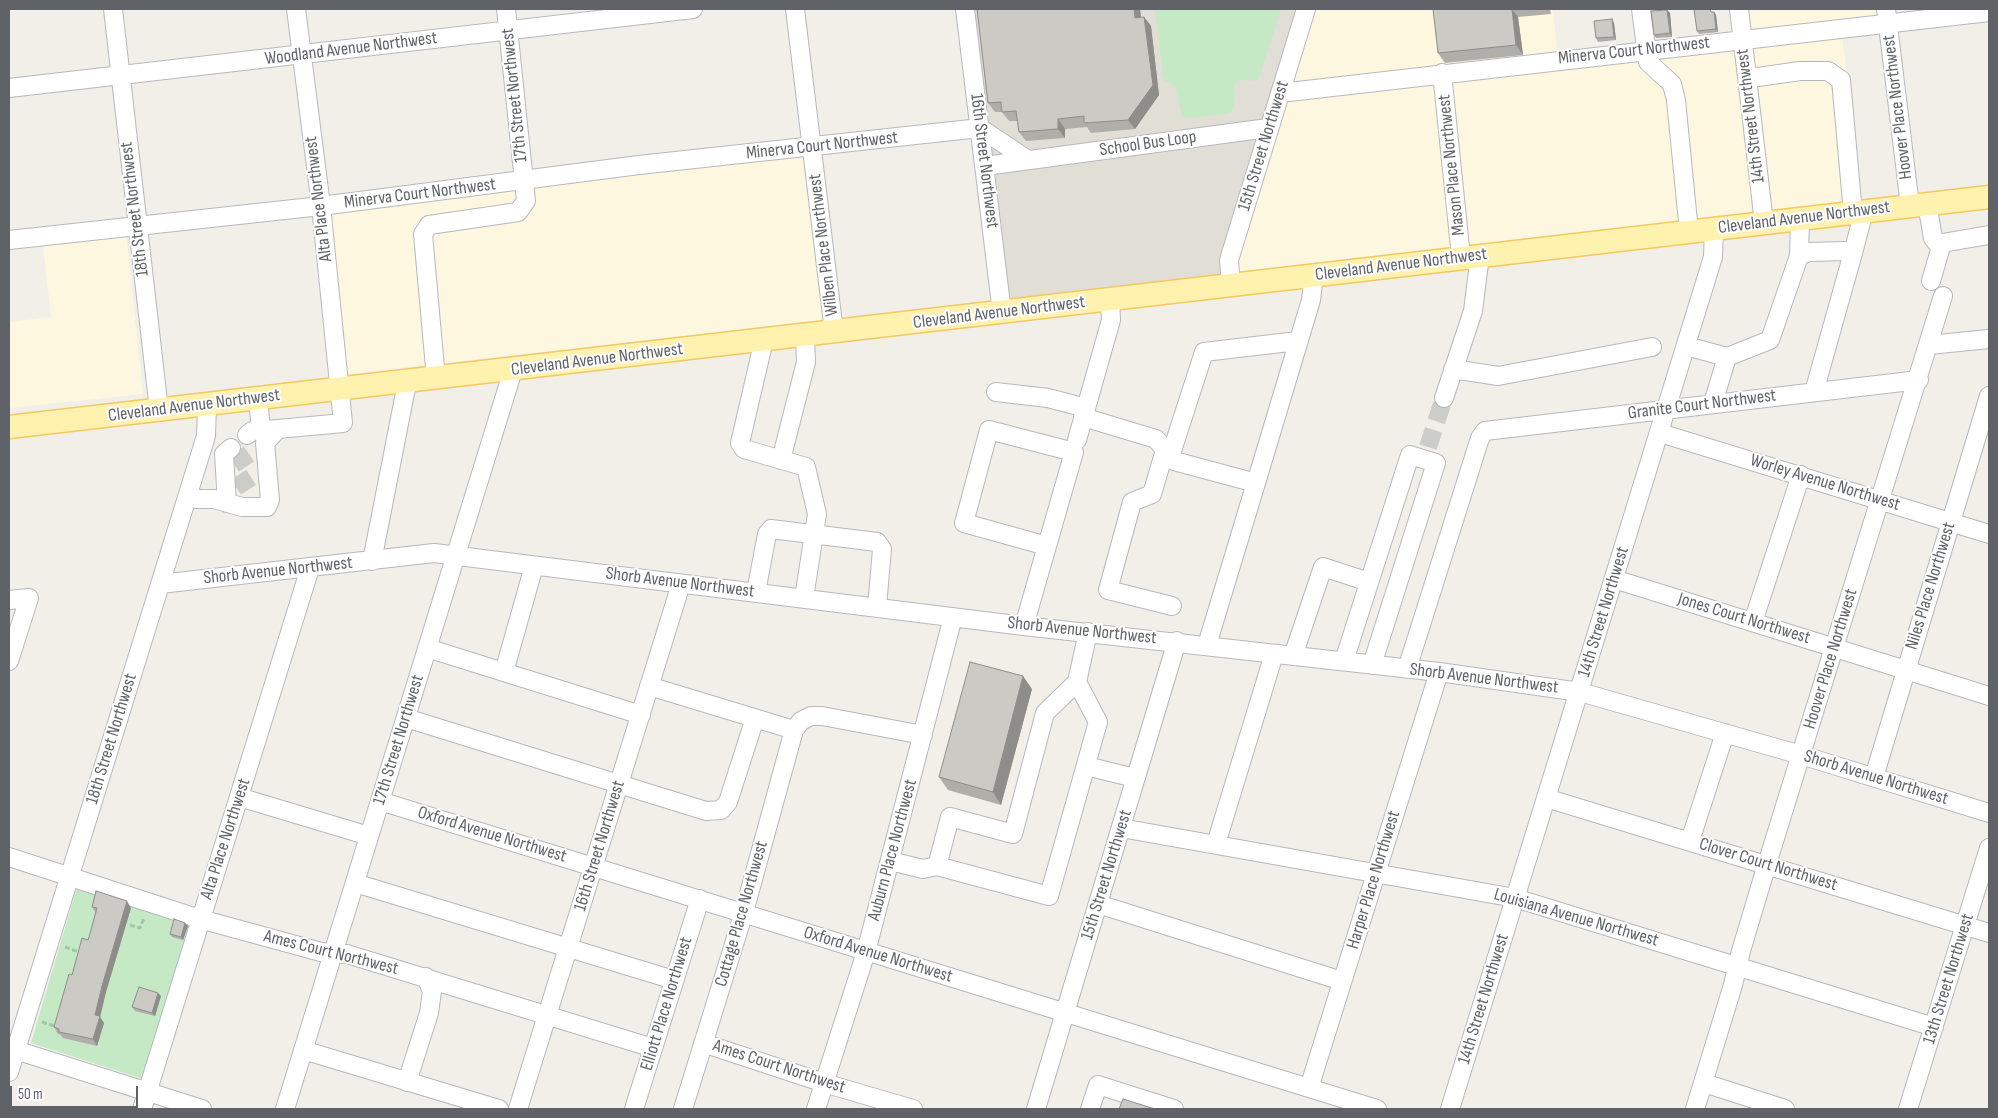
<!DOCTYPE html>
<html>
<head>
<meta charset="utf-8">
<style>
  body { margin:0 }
  #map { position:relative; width:1998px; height:1118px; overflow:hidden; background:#f1efe8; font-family:"Sofia Sans Condensed",sans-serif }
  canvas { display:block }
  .frame { position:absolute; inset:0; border:10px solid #5f6368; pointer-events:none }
  .scale { position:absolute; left:10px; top:1086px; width:128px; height:22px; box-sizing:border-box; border:2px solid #5f6368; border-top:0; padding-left:6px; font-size:15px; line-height:18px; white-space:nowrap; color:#5f6368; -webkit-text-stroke:4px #fff; paint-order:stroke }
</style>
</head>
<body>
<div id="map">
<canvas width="1998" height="1118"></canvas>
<div class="frame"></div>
<div class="scale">50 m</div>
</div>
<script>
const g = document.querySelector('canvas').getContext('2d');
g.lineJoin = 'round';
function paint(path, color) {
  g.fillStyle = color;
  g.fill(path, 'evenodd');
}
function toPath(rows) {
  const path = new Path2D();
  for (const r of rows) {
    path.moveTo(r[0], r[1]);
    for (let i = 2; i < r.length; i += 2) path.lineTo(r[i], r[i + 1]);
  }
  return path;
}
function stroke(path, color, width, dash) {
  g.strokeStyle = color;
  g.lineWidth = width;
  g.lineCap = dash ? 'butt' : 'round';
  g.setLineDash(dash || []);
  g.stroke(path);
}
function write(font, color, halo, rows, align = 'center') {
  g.font = font + ' "Sofia Sans Condensed",sans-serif';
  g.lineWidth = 4;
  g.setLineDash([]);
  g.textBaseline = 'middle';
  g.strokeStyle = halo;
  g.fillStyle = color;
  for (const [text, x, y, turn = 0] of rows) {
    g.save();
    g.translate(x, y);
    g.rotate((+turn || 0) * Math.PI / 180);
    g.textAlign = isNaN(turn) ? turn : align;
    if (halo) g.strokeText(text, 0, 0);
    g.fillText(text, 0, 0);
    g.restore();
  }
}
paint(toPath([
  [1306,9,1553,9,1558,59,1742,39,1746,9,1886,9,1888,24,1841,29,1864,211,1231,285,1268,128],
  [807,154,825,320,346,374,329,212],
  [126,234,143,394,9,408,9,322,51,317,43,245]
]), '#fef7e0');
paint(toPath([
  [965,9,1306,9,1280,93,1231,285,1002,313]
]), '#e1ded6');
paint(toPath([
  [1155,9,1281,9,1260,75,1257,80,1249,81,1239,79,1235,83,1234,107,1230,113,1190,118,1182,116,1175,85,1165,81,1163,76],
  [78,884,197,922,146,1080,31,1043]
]), '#c5e8c5');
stroke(toPath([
  [1428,447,1444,398],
  [234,464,255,450],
  [236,487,258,473]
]), '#ccccc8', 18, [18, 9]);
const minor = toPath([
  [113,9,159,410],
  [795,9,834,332],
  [965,9,1002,313],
  [1641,9,1648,62,1672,84,1676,100,1689,232],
  [1739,9,1764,223],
  [1886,9,1910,206],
  [1442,73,1461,257],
  [1747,75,1758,77,1800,71,1828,71,1841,80,1853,213],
  [9,88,693,9],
  [1280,93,1989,12],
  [980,128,1028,160],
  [985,166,1268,128],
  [1927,204,1933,238,1936,242,1942,243,1989,235],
  [9,240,321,206,639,165,980,128],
  [1853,253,1864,211],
  [1799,256,1800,219],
  [1931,281,1942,243],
  [1231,285,1229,260,1306,9],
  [764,340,740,443,744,449,806,467,817,514,804,598],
  [1929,345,1989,339],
  [1686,346,1727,357,1770,340,1799,256,1809,252,1845,251,1853,253,1814,392],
  [1453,369,1498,376,1652,347],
  [436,379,423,234,429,225,518,212,526,201,506,9],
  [996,392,1048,398,1086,408],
  [258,398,261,430],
  [1444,398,1473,311,1480,255],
  [1713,403,1727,357],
  [1083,417,1156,439,1174,461,1256,483,1207,645],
  [1660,433,1989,534],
  [247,435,252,431,278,429],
  [1077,440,1111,320,1110,300],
  [1165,450,1152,494,1132,502,1108,590,1172,606],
  [1170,457,1204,352,1298,341],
  [781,460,806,362,805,335],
  [1256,483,1311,300,1314,275],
  [187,499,214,499,242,507,267,507,270,500,265,443,278,429,343,423,321,206,296,9],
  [227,503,224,454,231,448],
  [372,561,407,383],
  [1614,579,1989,696],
  [160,584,434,553,1024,626,1439,672,1580,692,1801,755,1989,813],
  [756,592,767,534,771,529,877,542,882,549,877,607],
  [9,600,29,598,9,661],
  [1753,622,1801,475],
  [1024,626,1047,546,1074,452,989,430,964,523,1047,546],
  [427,648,641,715],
  [1293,656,1323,567,1369,582],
  [1344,661,1410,455,1436,463,1372,665],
  [1407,669,1480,438,1485,431,1919,380],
  [504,672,534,566],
  [1077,682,1045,713,1013,834,950,817,937,866,1049,896,1098,722,1077,682,1088,632],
  [649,686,794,730],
  [406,718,706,811,721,810,728,802,755,718],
  [1086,766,1135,778],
  [1874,777,1989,396],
  [239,797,369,836],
  [1546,798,1989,933],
  [380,801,1377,1109],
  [1121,828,1515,898,1934,1027],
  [1690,841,1725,733],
  [1216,844,1274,654],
  [9,857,200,919,321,952,347,954,653,1048],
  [890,861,923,869,937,866],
  [355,883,674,980],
  [1098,904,1342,981],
  [703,1043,824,1083,913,1109],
  [9,1048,202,1109],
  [303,1050,499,1109],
  [9,1072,206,436,207,404],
  [407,1082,429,1013,432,991,426,977],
  [1704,1083,1785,1109],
  [1309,1088,1439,672],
  [142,1109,310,568],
  [285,1109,513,370],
  [518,1109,681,584],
  [634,1109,700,899],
  [683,1109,744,912,794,730,801,721,811,716,822,716,923,735],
  [816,1109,866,952,953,617],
  [1036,1109,1177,641],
  [1090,1109,1098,1085,1174,1109],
  [1450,1109,1713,257,1714,229],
  [1695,1109,1733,985,1741,951,1767,864,1943,296],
  [1908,1109,1989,848]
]);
const major = toPath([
  [9,427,1989,197]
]);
stroke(minor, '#b5b8bc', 20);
stroke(major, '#f2c960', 25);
stroke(toPath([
  [130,925,140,928,144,918],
  [65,947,82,953],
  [42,1022,58,1027]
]), '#9cc7a9', 3, [5, 2.5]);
stroke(minor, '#fff', 18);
stroke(major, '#fff2af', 22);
paint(toPath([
  [977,9,1140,9,1141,17,1144,17,1151,26,1159,95,1135,129,1091,133,1087,127,1065,129,1065,138,1026,141,1019,132,1018,121,1009,121,1002,112,995,112,988,103],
  [1433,9,1550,9,1551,14,1518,17,1523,55,1445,63,1438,53],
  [1667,10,1670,13,1672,37,1656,38,1654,35],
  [1712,12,1714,12,1716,15,1718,32,1699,34,1697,31],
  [1612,19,1614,23,1616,40,1598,42,1596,38],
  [1032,689,1001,805,948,790,939,777],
  [92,907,131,908,106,992,100,1017,104,1023,97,1046,63,1038,61,1035,58,1034,54,1027,72,975,89,937,96,913],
  [185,923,188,926,183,940,172,937,170,934],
  [161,996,155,1016,135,1011,132,1007]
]), '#afaea9');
paint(toPath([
  [1134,9,1140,9,1142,27,1135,18],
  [1512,9,1518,17,1523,55,1516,45],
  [1667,10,1670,13,1672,37,1670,33],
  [1714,12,1716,15,1718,32,1716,29],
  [1144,17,1151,26,1159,95,1135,129,1128,120],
  [1612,19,1614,23,1616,40,1614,37],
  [1058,119,1065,129,1065,138,1058,129],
  [1023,676,1032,689,1001,805,993,792],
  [127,901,131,908,106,992,100,1017,104,1023,97,1046,93,1039,95,1015,102,986],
  [185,923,188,926,183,940,181,937],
  [158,993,161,996,155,1016,152,1013]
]), '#8f8d8a');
const building = toPath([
  [977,9,1134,9,1135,18,1144,17,1153,85,1128,120,1084,123,1084,116,1058,119,1058,129,1019,132,1016,111,1002,112,1001,102,988,103,977,9],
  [1433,9,1512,9,1516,45,1438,53,1433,9],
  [1694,9,1710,9,1711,12,1714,12,1716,29,1697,31,1694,9],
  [1667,10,1670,33,1654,35,1651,11,1667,10],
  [1612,19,1614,37,1596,38,1594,21,1612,19],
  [970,662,1023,676,993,792,939,777,970,662],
  [96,891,127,901,102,986,95,1015,100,1016,93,1039,59,1032,59,1029,54,1027,69,974,72,975,82,938,88,940,89,937,97,908,92,907,96,891],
  [174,919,185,923,181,937,170,934,174,919],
  [139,987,158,993,152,1013,132,1007,139,987],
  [1123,1099,1155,1109,1119,1109,1123,1099]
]);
paint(building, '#cccac5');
stroke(building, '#8f8d8a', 1);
write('18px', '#5f6368', '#fff', [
  ["Woodland Avenue Northwest",351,49,-7],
  ["Minerva Court Northwest",1634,51,-6],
  ["17th Street Northwest",515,95,-96],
  ["Hoover Place Northwest",1898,107,-97],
  ["14th Street Northwest",1751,116,-97],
  ["School Bus Loop",1148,144,-8],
  ["Minerva Court Northwest",822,146,-6],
  ["15th Street Northwest",1264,146,-73],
  ["16th Street Northwest",984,161,83],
  ["Mason Place Northwest",1452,165,-96],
  ["Minerva Court Northwest",420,194,-7],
  ["Alta Place Northwest",319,199,-97],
  ["18th Street Northwest",135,209,-97],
  ["Cleveland Avenue Northwest",1804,218,-7],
  ["Wilben Place Northwest",824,245,-97],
  ["Cleveland Avenue Northwest",1401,265,-7],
  ["Cleveland Avenue Northwest",999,313,-7],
  ["Cleveland Avenue Northwest",597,360,-7],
  ["Granite Court Northwest",1702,405,-7],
  ["Cleveland Avenue Northwest",194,406,-7],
  ["Worley Avenue Northwest",1825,483,17],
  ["Shorb Avenue Northwest",278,571,-6],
  ["Shorb Avenue Northwest",680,583,7],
  ["Niles Place Northwest",1931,586,-73],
  ["14th Street Northwest",1604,612,-73],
  ["Jones Court Northwest",1744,619,17],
  ["Shorb Avenue Northwest",1082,631,6],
  ["Hoover Place Northwest",1831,659,-73],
  ["Shorb Avenue Northwest",1484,679,7],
  ["18th Street Northwest",112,739,-73],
  ["17th Street Northwest",399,740,-73],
  ["Shorb Avenue Northwest",1876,778,17],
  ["Oxford Avenue Northwest",492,835,17],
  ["Alta Place Northwest",226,839,-72],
  ["16th Street Northwest",600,846,-73],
  ["Auburn Place Northwest",893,850,-75],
  ["Clover Court Northwest",1768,865,17],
  ["15th Street Northwest",1107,875,-73],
  ["Harper Place Northwest",1374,880,-73],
  ["Cottage Place Northwest",742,914,-74],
  ["Louisiana Avenue Northwest",1576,918,16],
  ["Ames Court Northwest",331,953,14],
  ["Oxford Avenue Northwest",878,955,17],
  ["13th Street Northwest",1949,979,-73],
  ["14th Street Northwest",1484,999,-73],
  ["Elliott Place Northwest",667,1004,-73],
  ["Ames Court Northwest",779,1067,18]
]);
</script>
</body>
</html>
